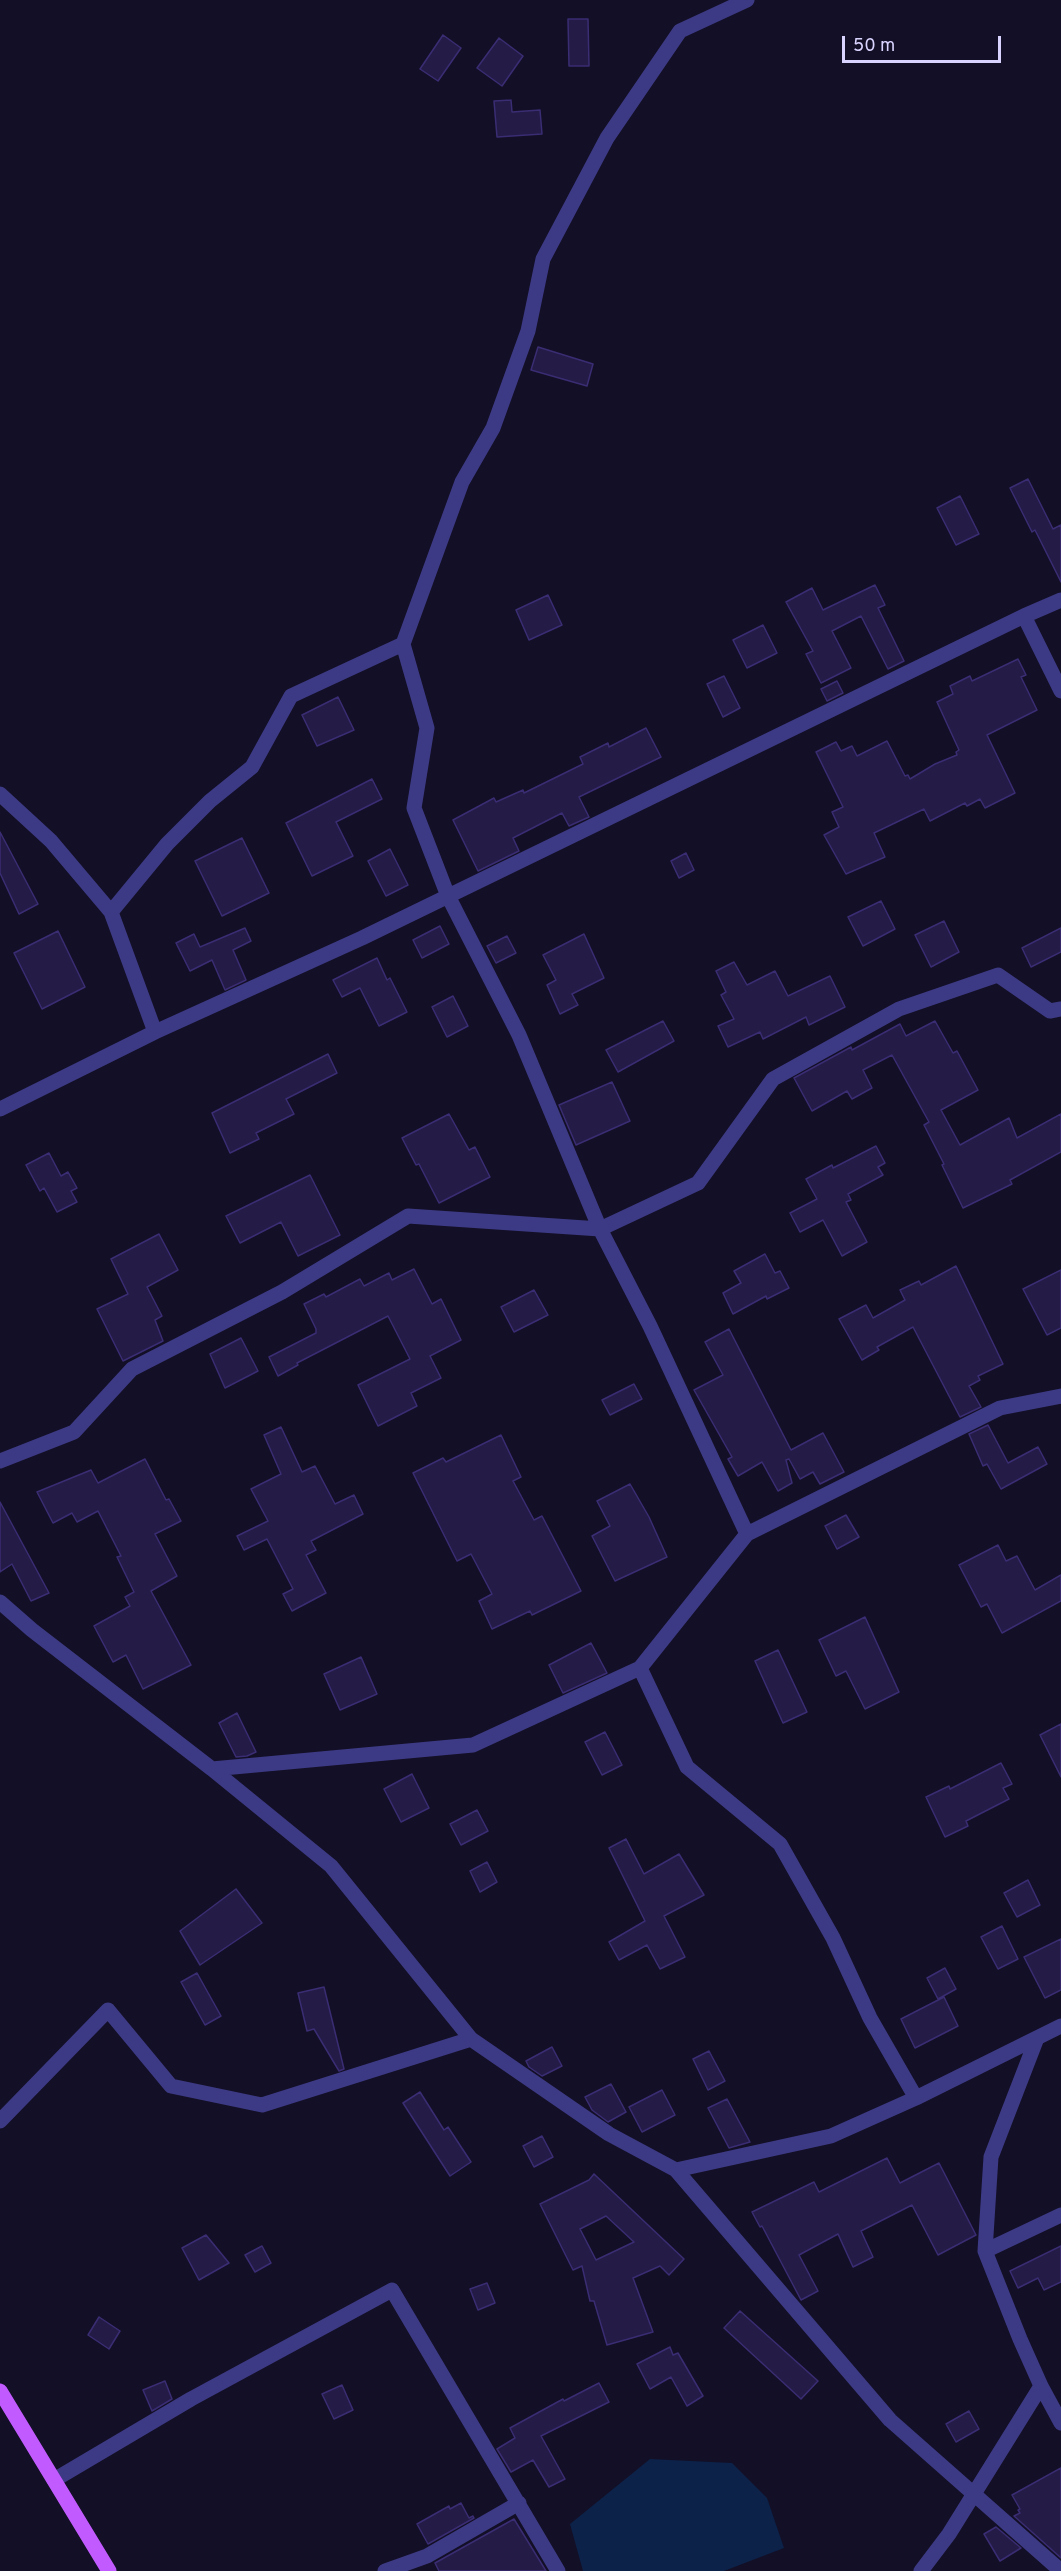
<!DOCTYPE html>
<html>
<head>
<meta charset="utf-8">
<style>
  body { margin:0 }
  #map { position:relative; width:1061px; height:2571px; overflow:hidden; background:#130f26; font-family:Overpass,sans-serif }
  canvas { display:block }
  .scale { position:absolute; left:842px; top:36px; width:159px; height:27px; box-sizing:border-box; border:3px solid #d9d4ff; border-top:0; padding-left:8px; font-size:18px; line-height:21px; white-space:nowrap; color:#d9d4ff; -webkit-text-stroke:4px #130f26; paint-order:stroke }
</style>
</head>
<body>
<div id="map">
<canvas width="1061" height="2571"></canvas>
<div class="scale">50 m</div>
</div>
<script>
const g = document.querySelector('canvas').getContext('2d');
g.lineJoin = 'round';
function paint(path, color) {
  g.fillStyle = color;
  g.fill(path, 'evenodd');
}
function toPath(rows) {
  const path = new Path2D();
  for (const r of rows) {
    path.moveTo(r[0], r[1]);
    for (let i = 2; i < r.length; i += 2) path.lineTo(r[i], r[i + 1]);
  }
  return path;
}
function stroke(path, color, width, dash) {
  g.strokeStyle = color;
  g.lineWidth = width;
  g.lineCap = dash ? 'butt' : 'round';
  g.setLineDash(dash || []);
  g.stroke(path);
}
paint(toPath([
  [650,2459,732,2463,767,2498,784,2548,724,2571,583,2571,570,2524]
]), '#0c2248');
const building = toPath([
  [568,19,588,19,589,66,569,66,568,19],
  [443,35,461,48,438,81,420,69,443,35],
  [499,38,523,56,502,86,477,68,499,38],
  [511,100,512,112,540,110,542,134,497,137,494,101,511,100],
  [538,347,593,364,587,386,531,370,538,347],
  [1028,479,1053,529,1061,525,1061,582,1035,530,1032,532,1010,488,1028,479],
  [960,496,979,534,956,545,937,508,960,496],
  [875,585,885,605,878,608,904,661,888,669,861,616,832,631,851,668,821,683,806,654,813,651,786,602,812,588,823,610,875,585],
  [548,595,562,625,529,640,516,610,548,595],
  [763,625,777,653,747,668,733,640,763,625],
  [1018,659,1026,675,1021,677,1037,710,987,735,1015,793,985,808,980,799,967,806,965,803,930,821,924,809,874,833,885,857,846,874,824,835,839,827,832,812,843,807,816,752,836,742,841,751,852,746,857,756,887,741,905,776,908,775,910,779,935,764,957,755,956,752,959,750,937,702,953,694,950,686,970,676,972,681,1018,659],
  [724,676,740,708,723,717,707,684,724,676],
  [837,681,843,693,827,701,821,689,837,681],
  [338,697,354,730,317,746,302,715,338,697],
  [646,728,661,757,579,797,589,817,569,826,562,813,513,838,519,851,478,871,453,820,494,798,496,802,523,790,524,793,583,764,580,757,608,743,609,747,646,728],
  [372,779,382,799,336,822,353,856,312,876,286,823,372,779],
  [0,832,38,904,19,914,0,873,0,832],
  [242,838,269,893,222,916,195,861,242,838],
  [390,849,408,885,386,896,368,861,390,849],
  [686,853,694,870,679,878,671,861,686,853],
  [881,901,895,929,863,946,848,917,881,901],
  [944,921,959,952,931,967,915,935,944,921],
  [440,926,449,944,422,958,413,940,440,926],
  [245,928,251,941,233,950,246,980,225,990,212,960,190,971,176,943,194,934,200,947,245,928],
  [1061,928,1061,952,1031,967,1022,948,1061,928],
  [58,931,85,987,42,1009,14,953,58,931],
  [584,934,604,978,572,994,578,1005,560,1014,547,985,556,980,543,955,584,934],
  [507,936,516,953,496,963,487,946,507,936],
  [377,958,387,980,390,978,407,1012,379,1026,360,988,342,997,333,980,377,958],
  [734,962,747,985,775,971,788,996,830,976,845,1007,809,1025,806,1017,763,1039,760,1032,728,1047,718,1026,734,1019,721,995,726,992,716,971,734,962],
  [453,996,468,1026,447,1037,432,1007,453,996],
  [663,1021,674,1041,618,1072,606,1050,663,1021],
  [935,1021,953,1053,957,1051,978,1090,941,1110,960,1145,1009,1118,1017,1138,1061,1114,1061,1152,1010,1180,1012,1184,963,1208,942,1165,944,1164,924,1125,929,1122,892,1055,863,1070,872,1088,852,1099,847,1091,812,1111,794,1078,851,1047,852,1050,900,1024,906,1036,935,1021],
  [328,1054,337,1073,286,1099,294,1114,256,1133,259,1139,230,1153,212,1113,328,1054],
  [612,1082,630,1121,576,1145,559,1105,612,1082],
  [449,1114,469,1150,475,1147,490,1177,439,1203,419,1164,416,1165,402,1138,449,1114],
  [876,1146,885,1163,878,1167,883,1175,848,1194,851,1200,846,1202,867,1242,842,1256,823,1220,800,1232,790,1213,817,1199,806,1179,832,1165,833,1168,876,1146],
  [49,1153,61,1176,68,1172,77,1188,71,1191,77,1202,57,1212,44,1188,40,1191,26,1165,49,1153],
  [310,1175,340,1235,298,1256,281,1222,240,1243,226,1216,310,1175],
  [159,1234,178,1270,147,1287,162,1316,155,1320,163,1341,123,1361,97,1309,128,1294,111,1259,159,1234],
  [765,1254,775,1273,780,1271,789,1288,767,1299,766,1296,733,1314,723,1293,741,1283,734,1271,765,1254],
  [956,1266,1003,1364,978,1376,980,1380,969,1386,981,1407,960,1417,913,1327,877,1347,879,1350,862,1360,839,1319,866,1305,873,1318,905,1300,900,1290,919,1281,921,1285,956,1266],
  [414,1269,432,1304,441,1299,461,1340,430,1356,441,1378,411,1393,417,1406,378,1426,358,1385,410,1359,388,1316,297,1363,298,1365,278,1376,269,1357,316,1333,316,1329,304,1304,324,1294,326,1297,360,1279,364,1286,389,1273,392,1280,414,1269],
  [1061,1270,1061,1328,1047,1335,1023,1289,1061,1270],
  [534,1290,548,1315,514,1332,501,1307,534,1290],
  [729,1329,791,1450,823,1433,844,1472,820,1484,813,1472,800,1479,789,1459,786,1460,792,1483,778,1491,762,1462,738,1476,728,1459,732,1457,694,1390,723,1375,705,1342,729,1329],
  [241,1338,258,1371,225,1388,210,1354,241,1338],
  [634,1384,642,1399,610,1415,602,1400,634,1384],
  [988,1425,1008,1463,1038,1447,1047,1464,1001,1489,987,1464,983,1466,969,1434,988,1425],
  [281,1427,302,1472,315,1466,335,1504,354,1495,363,1514,311,1541,316,1550,306,1555,326,1593,292,1611,283,1594,293,1589,267,1539,244,1550,237,1536,268,1521,251,1489,281,1474,264,1435,281,1427],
  [501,1435,521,1477,513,1481,534,1520,542,1516,581,1591,532,1615,530,1611,492,1629,479,1601,492,1594,471,1554,457,1561,413,1473,443,1458,446,1462,501,1435],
  [145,1459,166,1500,169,1499,181,1521,155,1534,177,1576,151,1591,191,1665,143,1689,126,1655,113,1662,94,1626,130,1606,125,1597,134,1592,117,1557,121,1556,98,1511,77,1522,72,1513,53,1523,37,1492,91,1470,98,1483,145,1459],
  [630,1484,649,1517,667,1557,615,1581,592,1536,610,1526,597,1501,630,1484],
  [0,1502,49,1593,31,1601,12,1564,0,1572,0,1502],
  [846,1515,859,1537,837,1549,825,1526,846,1515],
  [998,1545,1006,1561,1017,1556,1035,1590,1061,1575,1061,1601,1002,1633,987,1604,981,1607,959,1565,998,1545],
  [865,1617,899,1692,865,1709,846,1671,836,1676,819,1640,865,1617],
  [591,1643,607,1673,563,1693,549,1665,591,1643],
  [778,1650,807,1712,783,1723,755,1661,778,1650],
  [361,1657,377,1694,340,1710,324,1674,361,1657],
  [237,1713,256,1752,247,1756,236,1757,219,1723,237,1713],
  [1061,1724,1061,1777,1040,1735,1061,1724],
  [605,1732,622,1765,602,1775,585,1742,605,1732],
  [1001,1763,1012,1784,1003,1788,1009,1799,966,1821,968,1826,945,1837,926,1797,949,1786,950,1789,1001,1763],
  [412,1774,429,1808,401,1822,384,1789,412,1774],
  [477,1810,488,1831,461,1845,450,1824,477,1810],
  [626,1839,644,1874,679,1854,704,1895,664,1916,685,1957,660,1969,647,1945,619,1960,609,1942,645,1921,609,1848,626,1839],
  [487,1862,497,1882,480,1892,470,1871,487,1862],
  [1028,1880,1040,1905,1017,1917,1004,1893,1028,1880],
  [236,1889,262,1923,200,1965,180,1931,236,1889],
  [1002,1926,1018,1959,998,1969,981,1937,1002,1926],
  [1061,1939,1061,1990,1045,1998,1024,1957,1061,1939],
  [945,1968,956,1989,938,1999,927,1978,945,1968],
  [197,1973,221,2016,205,2025,181,1982,197,1973],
  [324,1987,344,2069,339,2071,314,2029,307,2031,298,1993,324,1987],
  [944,1997,958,2026,915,2048,901,2019,944,1997],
  [552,2047,562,2066,542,2076,529,2067,526,2061,552,2047],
  [709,2051,725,2081,708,2090,693,2059,709,2051],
  [611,2084,626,2112,608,2122,592,2110,585,2097,611,2084],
  [662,2090,675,2115,642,2132,629,2107,662,2090],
  [420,2092,444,2130,448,2127,471,2162,450,2176,403,2103,420,2092],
  [727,2099,750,2142,729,2148,708,2108,727,2099],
  [542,2136,553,2157,534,2167,523,2146,542,2136],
  [887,2158,900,2183,939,2163,976,2235,938,2255,912,2205,861,2231,873,2257,853,2267,838,2234,799,2255,818,2291,801,2300,762,2226,760,2227,752,2212,814,2182,819,2192,887,2158],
  [594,2174,684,2259,669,2275,660,2266,633,2278,653,2332,607,2345,594,2301,590,2301,582,2266,573,2270,540,2204,589,2180,594,2174],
  [606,2216,634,2242,596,2260,580,2229,606,2216],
  [206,2235,229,2263,199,2280,182,2248,206,2235],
  [262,2246,271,2263,255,2272,245,2255,262,2246],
  [1061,2246,1061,2282,1044,2290,1038,2278,1018,2288,1010,2271,1061,2246],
  [487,2283,495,2303,478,2310,470,2289,487,2283],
  [740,2311,818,2381,801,2399,724,2328,740,2311],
  [99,2317,120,2331,109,2349,88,2335,99,2317],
  [670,2347,673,2355,678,2353,703,2396,687,2406,671,2377,650,2389,637,2364,670,2347],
  [165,2381,172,2399,152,2411,143,2390,165,2381],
  [599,2383,609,2402,541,2436,565,2479,549,2487,533,2460,511,2472,497,2449,515,2438,510,2428,563,2399,564,2401,599,2383],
  [342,2385,353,2410,334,2419,322,2394,342,2385],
  [969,2411,979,2429,956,2442,946,2424,969,2411],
  [1061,2468,1061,2558,1014,2516,1020,2513,1018,2510,1020,2509,1012,2495,1061,2468],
  [461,2503,469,2518,473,2516,474,2518,428,2544,417,2524,449,2506,450,2509,461,2503],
  [514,2519,546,2571,439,2571,435,2563,514,2519],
  [996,2527,1021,2548,1000,2561,984,2534,996,2527]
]);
paint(building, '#241b47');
stroke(building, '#3b2d73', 1.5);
stroke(toPath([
  [1024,616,1061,600],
  [403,644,427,728,414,808,448,896,519,1035,600,1229,650,1326,747,1534],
  [0,794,51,841,111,912],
  [155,1032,362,938,1024,616,1061,691],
  [0,1109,155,1032,111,912,167,844,210,801,252,767,291,696,403,644,462,482,493,428,528,331,543,259,607,138,680,31,747,0],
  [0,1461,74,1432,132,1369,282,1292,408,1216,600,1229,698,1183,773,1079,899,1009,998,975,1050,1011,1061,1009],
  [0,1602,32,1630,212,1769,331,1866,471,2039,609,2134,676,2170,890,2420,1061,2571],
  [640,1668,687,1767,780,1844,833,1938,870,2018,916,2098],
  [212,1769,473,1745,640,1668,747,1534,1000,1408,1061,1396],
  [1037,2038,991,2157,985,2251,1020,2339,1041,2386,1061,2423],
  [0,2121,108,2010,171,2086,262,2105,471,2039],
  [676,2170,831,2136,916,2098,1061,2026],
  [985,2251,1061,2215],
  [54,2480,191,2399,392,2290,558,2571],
  [385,2571,427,2556,519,2503],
  [921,2571,949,2534,1041,2386]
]), '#3d3a85', 15);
stroke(toPath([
  [0,2391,109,2571]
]), '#c25bff', 15);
</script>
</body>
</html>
